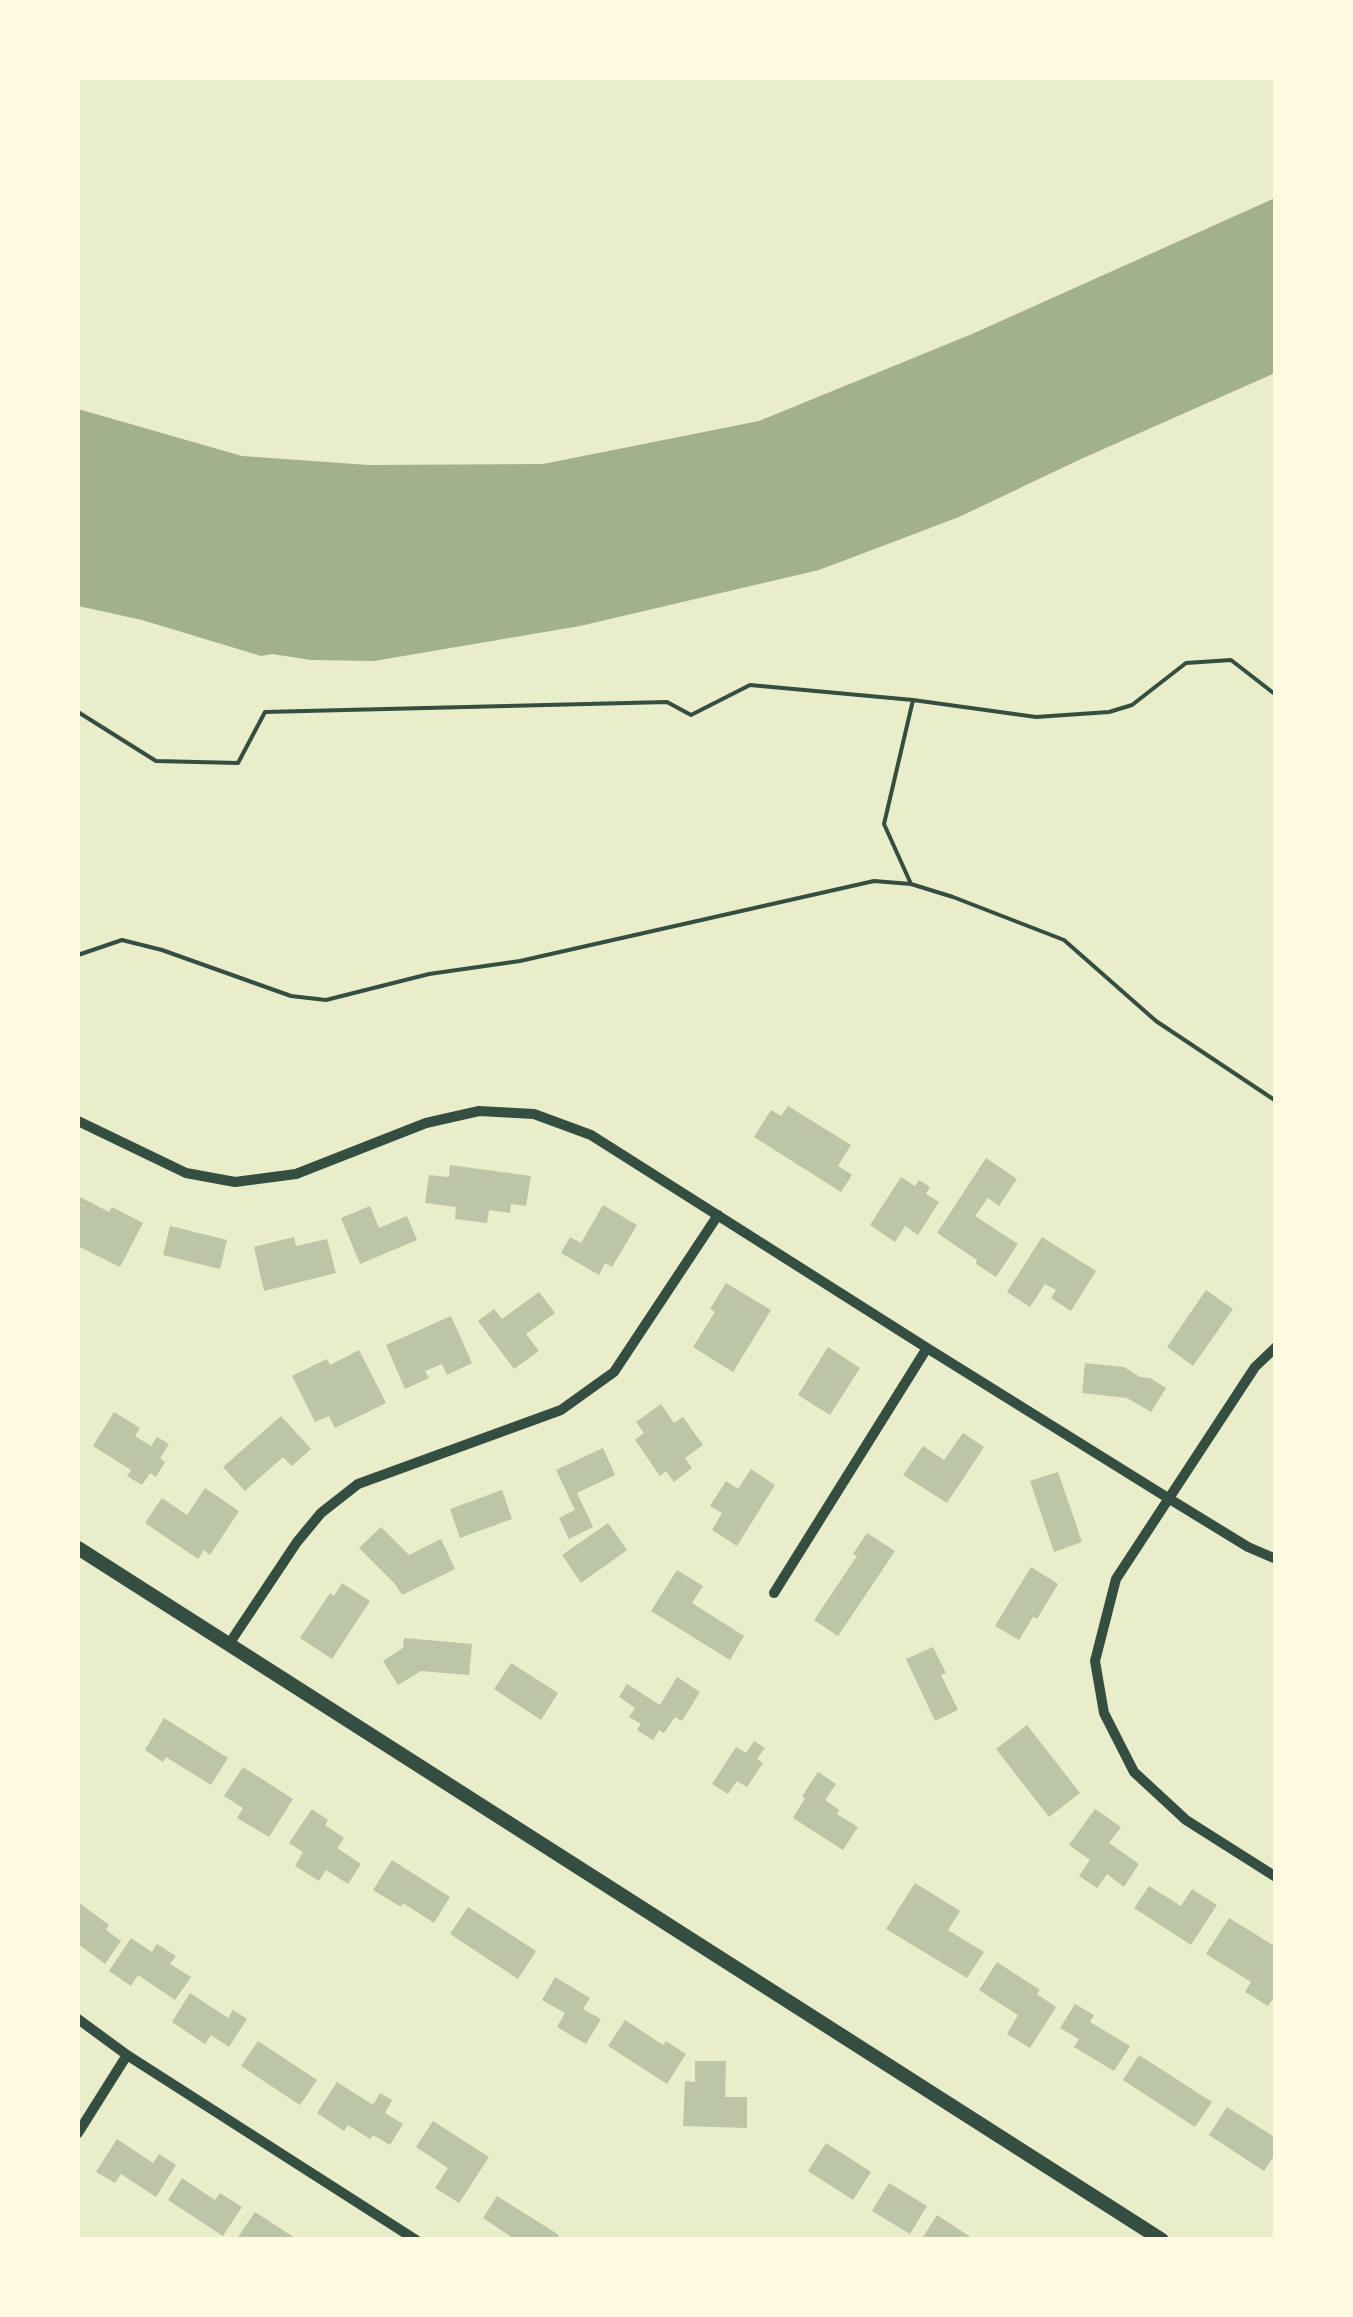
<!DOCTYPE html>
<html>
<head>
<meta charset="utf-8">
<style>
  body { margin:0 }
  #map { position:relative; width:1353px; height:2317px; overflow:hidden; background:#e9edc9; font-family:"Libre Baskerville",serif }
  canvas { display:block }
  .frame { position:absolute; inset:0; border:80px solid #fefae0; pointer-events:none }
</style>
</head>
<body>
<div id="map">
<canvas width="1353" height="2317"></canvas>
<div class="frame"></div>
</div>
<script>
const g = document.querySelector('canvas').getContext('2d');
g.lineJoin = 'round';
function paint(path, color) {
  g.fillStyle = color;
  g.fill(path, 'evenodd');
}
function toPath(rows) {
  const path = new Path2D();
  for (const r of rows) {
    path.moveTo(r[0], r[1]);
    for (let i = 2; i < r.length; i += 2) path.lineTo(r[i], r[i + 1]);
  }
  return path;
}
function stroke(path, color, width, dash) {
  g.strokeStyle = color;
  g.lineWidth = width;
  g.lineCap = dash ? 'butt' : 'round';
  g.setLineDash(dash || []);
  g.stroke(path);
}
paint(toPath([
  [1275,198,1275,373,1081,459,959,517,819,570,580,626,374,661,311,660,272,654,261,656,142,620,78,606,78,409,242,456,369,465,543,464,759,421,972,334]
]), '#a3b18a');
paint(toPath([
  [788,1106,851,1145,838,1166,852,1175,841,1192,754,1137,771,1110,781,1116],
  [986,1158,1017,1179,999,1206,988,1198,975,1216,1018,1244,996,1277,976,1264,977,1260,937,1233],
  [450,1165,531,1176,526,1206,511,1204,510,1213,489,1210,487,1223,455,1219,456,1207,425,1203,429,1175,449,1177],
  [901,1177,915,1186,919,1180,930,1187,926,1194,939,1202,918,1235,905,1226,895,1242,870,1225],
  [78,1196,109,1212,112,1207,143,1223,120,1267,78,1246],
  [603,1205,637,1225,612,1267,605,1263,599,1275,561,1253,570,1237,581,1243],
  [370,1206,379,1228,407,1216,417,1240,360,1264,341,1218],
  [170,1226,227,1240,220,1269,163,1255],
  [294,1237,296,1246,327,1239,336,1273,264,1291,254,1247],
  [1042,1237,1096,1271,1071,1311,1051,1298,1056,1290,1045,1284,1030,1307,1007,1292],
  [726,1283,771,1310,733,1372,693,1347,715,1312,710,1309],
  [1206,1290,1233,1309,1193,1366,1167,1347],
  [539,1292,555,1313,526,1334,539,1351,514,1369,478,1321,494,1309,502,1319],
  [451,1316,472,1363,447,1375,442,1364,425,1371,429,1378,405,1389,386,1345],
  [828,1347,860,1368,830,1415,798,1395],
  [359,1350,386,1403,335,1428,329,1416,315,1422,292,1376,327,1359,330,1365],
  [1085,1363,1124,1367,1140,1377,1150,1378,1166,1388,1151,1412,1127,1398,1082,1393],
  [661,1404,674,1423,683,1417,703,1445,685,1458,692,1468,674,1482,666,1471,660,1476,635,1440,644,1433,636,1422],
  [114,1412,140,1428,135,1436,151,1446,157,1437,169,1444,160,1458,165,1462,156,1477,150,1473,142,1485,127,1476,131,1470,93,1446],
  [281,1416,311,1449,292,1466,283,1457,245,1491,223,1467],
  [963,1433,984,1447,947,1503,903,1475,923,1446,944,1460],
  [603,1448,615,1475,577,1493,593,1527,569,1539,559,1518,575,1510,556,1470],
  [751,1469,775,1485,737,1546,712,1530,722,1513,710,1506,726,1481,738,1489],
  [1058,1472,1082,1542,1054,1552,1030,1481],
  [205,1488,239,1511,210,1555,204,1550,198,1559,145,1523,162,1498,187,1515],
  [502,1490,512,1519,460,1538,450,1509],
  [608,1523,627,1550,581,1583,562,1555],
  [381,1527,409,1555,441,1539,455,1569,402,1595,395,1584,359,1548],
  [867,1533,895,1551,838,1636,814,1620,857,1556,853,1554],
  [1031,1567,1058,1584,1037,1619,1033,1617,1019,1640,995,1626],
  [677,1570,703,1586,692,1603,744,1636,730,1660,651,1611],
  [342,1583,370,1601,332,1659,300,1638,330,1593,334,1596],
  [404,1638,472,1644,469,1675,421,1671,398,1685,383,1661,403,1648],
  [933,1647,946,1673,941,1675,958,1710,935,1721,906,1659],
  [511,1663,558,1693,541,1720,494,1689],
  [677,1677,700,1692,682,1721,675,1717,664,1733,659,1730,653,1740,637,1730,641,1724,629,1717,635,1708,619,1697,627,1684,660,1705],
  [164,1718,228,1758,211,1785,166,1757,163,1762,145,1750],
  [1027,1725,1080,1793,1049,1817,996,1749],
  [754,1741,765,1748,757,1759,763,1763,747,1787,737,1781,728,1794,712,1784,736,1747,746,1753],
  [243,1767,293,1799,269,1837,237,1818,243,1808,224,1796],
  [818,1772,836,1784,825,1800,839,1810,837,1814,858,1827,843,1850,793,1818,805,1798,802,1796],
  [312,1809,328,1820,325,1825,344,1838,337,1848,361,1864,348,1884,326,1870,319,1881,295,1866,303,1852,289,1843],
  [1095,1809,1121,1827,1109,1843,1139,1864,1124,1887,1107,1874,1097,1888,1079,1876,1090,1860,1069,1845],
  [392,1860,450,1897,434,1923,403,1903,401,1907,373,1890],
  [915,1883,960,1911,948,1930,984,1952,967,1978,886,1929],
  [1149,1886,1181,1906,1192,1889,1217,1905,1191,1945,1134,1908],
  [78,1902,109,1925,106,1930,121,1941,105,1964,78,1944],
  [468,1907,536,1951,518,1979,450,1934],
  [1229,1918,1276,1947,1276,1994,1268,2006,1245,1992,1251,1982,1206,1954],
  [131,1938,152,1952,157,1944,176,1956,170,1964,191,1977,175,2000,138,1975,131,1986,109,1971],
  [997,1962,1040,1990,1037,1994,1056,2007,1030,2048,1007,2034,1018,2015,979,1990],
  [555,1977,590,1998,583,2009,601,2019,586,2044,557,2027,565,2013,542,2000],
  [190,1993,228,2018,233,2010,247,2019,229,2047,211,2035,205,2044,172,2022],
  [1075,2004,1094,2015,1090,2022,1130,2046,1114,2071,1074,2047,1079,2039,1060,2028],
  [625,2020,663,2045,666,2041,686,2054,667,2084,608,2046],
  [258,2041,317,2080,300,2105,241,2066],
  [1139,2055,1212,2102,1195,2127,1123,2080],
  [695,2061,726,2061,725,2097,747,2097,747,2128,683,2126,685,2081,695,2082],
  [337,2082,373,2105,380,2093,392,2100,385,2113,403,2124,390,2145,373,2135,370,2139,348,2125,344,2131,317,2113],
  [1227,2107,1276,2138,1276,2153,1264,2171,1209,2135],
  [433,2121,489,2157,459,2203,435,2188,448,2168,416,2147],
  [117,2139,153,2163,159,2154,176,2165,156,2197,121,2174,115,2183,96,2172],
  [826,2143,871,2172,853,2200,808,2171],
  [182,2178,215,2200,220,2193,242,2207,223,2236,168,2200],
  [889,2183,927,2206,910,2234,872,2211],
  [497,2196,559,2235,556,2240,516,2240,483,2218],
  [255,2212,298,2240,236,2240],
  [937,2215,975,2240,921,2240]
]), '#bcc5a7');
stroke(toPath([
  [78,712,156,761,238,763,265,712,667,702,691,715,750,685,913,700,1036,717,1109,712,1132,705,1186,663,1231,660,1276,695],
  [911,884,884,824,913,700],
  [78,955,122,940,162,950,291,996,326,1000,429,974,520,961,874,881,911,884,953,897,1064,940,1156,1021,1276,1101]
]), '#344e41', 4);
stroke(toPath([
  [78,1121,186,1173,235,1182,296,1174,426,1123,479,1111,534,1114,591,1135,927,1348,1168,1498,1248,1547,1276,1559],
  [1276,1347,1255,1367,1116,1579,1095,1661,1104,1713,1134,1772,1186,1820,1276,1877],
  [774,1593,927,1348],
  [229,1644,297,1542,321,1513,358,1484,561,1410,614,1372,718,1215],
  [78,2019,127,2055,416,2240],
  [78,2133,127,2055]
]), '#344e41', 10);
stroke(toPath([
  [78,1548,1162,2240]
]), '#344e41', 14);
</script>
</body>
</html>
